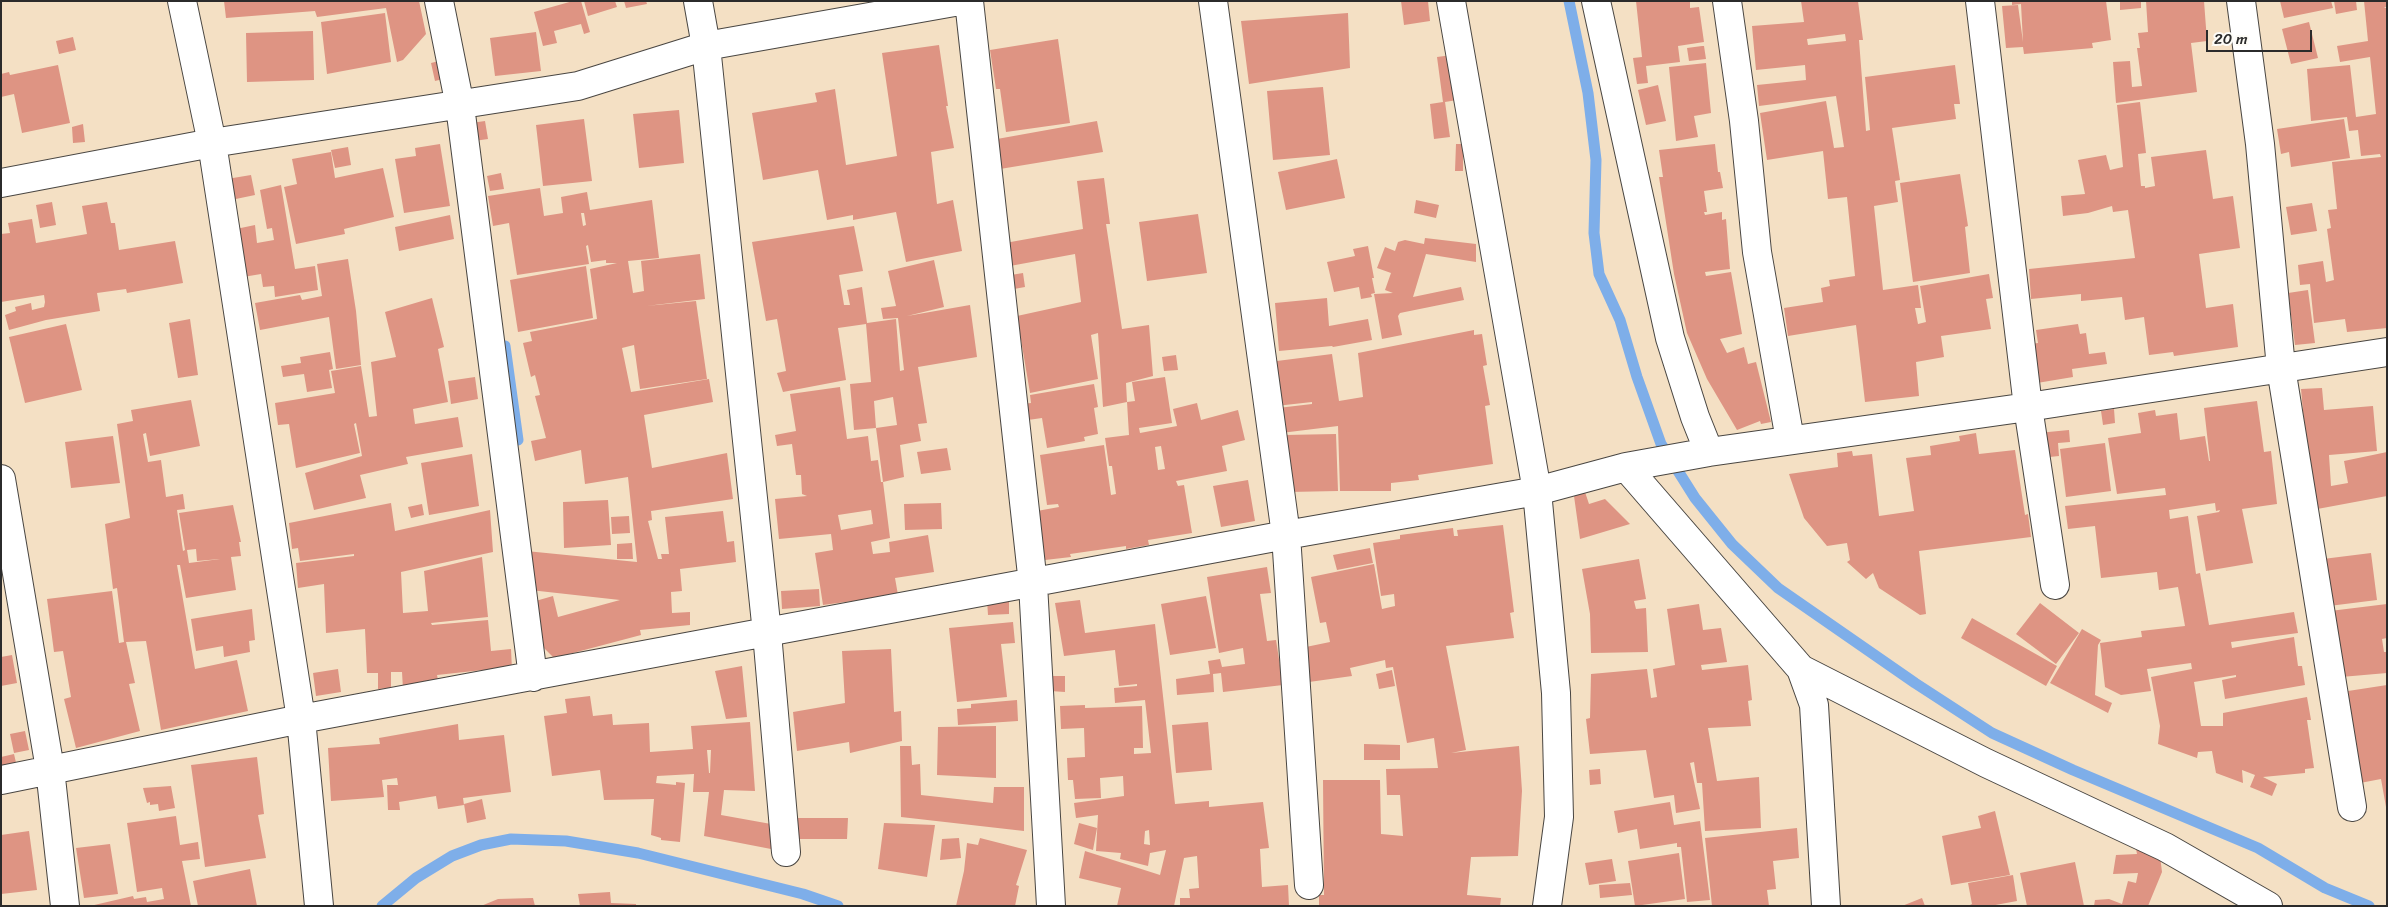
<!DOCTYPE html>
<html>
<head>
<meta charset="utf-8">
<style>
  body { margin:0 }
  #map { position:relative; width:2388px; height:907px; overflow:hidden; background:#f4e0c4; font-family:Sriracha,sans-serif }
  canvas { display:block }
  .frame { position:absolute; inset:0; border:2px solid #2b2b2b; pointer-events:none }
  .scale { position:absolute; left:2206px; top:30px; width:106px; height:22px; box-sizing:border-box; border:2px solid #2b2b2b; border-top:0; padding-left:6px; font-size:15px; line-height:18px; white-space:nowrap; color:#2b2b2b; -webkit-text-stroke:4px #fdfcf7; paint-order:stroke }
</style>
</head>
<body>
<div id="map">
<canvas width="2388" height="907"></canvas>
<div class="frame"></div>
<div class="scale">20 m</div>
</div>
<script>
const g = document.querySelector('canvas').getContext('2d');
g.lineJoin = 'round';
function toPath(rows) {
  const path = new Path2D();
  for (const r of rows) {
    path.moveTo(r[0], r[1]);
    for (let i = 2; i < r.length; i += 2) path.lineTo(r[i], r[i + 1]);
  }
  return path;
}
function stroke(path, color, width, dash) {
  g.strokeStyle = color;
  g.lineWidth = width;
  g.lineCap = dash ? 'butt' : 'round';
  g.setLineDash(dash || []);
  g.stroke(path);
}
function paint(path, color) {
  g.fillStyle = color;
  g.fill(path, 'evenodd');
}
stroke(toPath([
  [1569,1,1588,93,1596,160,1594,233,1599,274,1620,320,1637,377,1661,444,1695,498,1732,544,1778,588,1915,683,1992,733,2073,770,2258,848,2325,888,2369,906],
  [505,346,518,440],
  [382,906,416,878,452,856,481,845,511,839,566,841,638,853,803,894,838,906]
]), '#7eaee9', 11);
paint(toPath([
  [224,1,419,1,426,34,403,60,397,62,386,8,317,17,315,11,226,18],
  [573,1,581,1,590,32,584,34,581,24,554,31,557,43,543,46,534,12],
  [584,1,615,1,617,7,588,16],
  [624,1,646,1,647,4,626,8],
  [1401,1,1428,1,1430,21,1404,25],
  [1636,1,1690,1,1690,8,1699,7,1704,42,1678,46,1680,62,1646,66,1648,83,1637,84,1633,58,1642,57],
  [1801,1,1858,1,1863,40,1859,40,1866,131,1870,130,1865,77,1955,65,1960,104,1954,104,1956,119,1892,128,1900,180,1895,181,1898,202,1874,206,1883,290,1918,285,1921,308,1915,308,1918,324,1926,322,1920,286,1989,274,1993,298,1986,299,1991,329,1941,336,1944,357,1916,362,1919,396,1865,402,1856,325,1788,336,1784,308,1823,302,1821,288,1830,286,1829,280,1855,276,1847,197,1828,199,1823,151,1767,160,1760,113,1826,101,1834,148,1844,147,1836,96,1759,106,1757,85,1806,80,1805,65,1756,70,1752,26,1804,22],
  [1845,34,1846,41,1808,45,1807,39],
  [2012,1,2106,1,2111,40,2092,43,2093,48,2024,54,2023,47,2006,48,2002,6,2018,5,2023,42,2021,4,2012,5],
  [2120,1,2141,1,2141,8,2120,10],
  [2146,1,2204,1,2207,41,2191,43,2197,92,2116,103,2113,62,2130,61,2132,87,2142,86,2137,48,2140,48,2138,33,2148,32],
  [2280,1,2331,1,2333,8,2284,18],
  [2334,1,2356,1,2357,10,2336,14],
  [2364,1,2387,1,2387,6,2384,8,2387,8,2387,328,2347,332,2345,319,2314,323,2310,284,2300,285,2298,265,2323,261,2326,282,2334,280,2327,229,2331,228,2328,210,2337,209,2332,162,2381,157,2380,154,2361,156,2358,130,2349,131,2347,117,2311,121,2307,69,2350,65,2356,117,2376,114,2370,57,2340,62,2337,46,2368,41],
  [385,13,391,62,327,74,321,22],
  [1348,13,1350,68,1249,84,1241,21],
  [2309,22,2318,58,2291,64,2282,29],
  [313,31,314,80,247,82,246,33],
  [536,32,541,71,495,76,490,38],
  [73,37,76,50,59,54,56,41],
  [1058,39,1070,123,1006,132,1000,89,996,89,990,50],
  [939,45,948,106,946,106,954,148,931,152,937,204,953,200,962,251,906,262,896,212,853,220,853,215,827,220,818,170,763,180,752,113,817,102,815,93,835,89,846,165,897,156,882,53],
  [1702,46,1704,46,1706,59,1689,61,1687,48],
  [1452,55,1457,100,1445,102,1450,137,1434,139,1430,104,1443,102,1437,57],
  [443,60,447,78,435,81,431,63],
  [1706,63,1711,113,1694,116,1698,137,1676,141,1669,67],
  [58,65,70,123,22,133,14,94,1,97,1,74,9,72,10,75],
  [1658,85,1666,121,1646,125,1638,90],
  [1323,87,1330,155,1273,160,1267,91],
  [2140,102,2146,153,2138,154,2141,186,2145,186,2145,188,2155,186,2151,157,2206,150,2213,199,2233,196,2240,248,2199,254,2206,308,2233,304,2238,347,2174,356,2173,352,2149,355,2144,317,2125,320,2122,297,2081,301,2081,294,2031,299,2029,269,2135,258,2128,210,2113,212,2112,206,2088,213,2063,216,2061,196,2085,194,2078,160,2106,155,2110,170,2123,167,2117,105],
  [679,110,684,163,639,168,633,114],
  [584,119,592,181,543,186,536,125],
  [2344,119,2350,158,2291,167,2289,152,2281,154,2277,129],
  [485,121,488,139,474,141,471,123],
  [1097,121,1103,152,1000,169,997,139],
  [83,124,85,142,73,143,72,127],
  [440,144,450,206,404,213,395,159,416,156,415,148],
  [1456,144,1463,144,1463,171,1455,171],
  [1715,144,1718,172,1720,172,1723,188,1704,191,1707,212,1704,212,1705,215,1722,212,1722,220,1726,219,1730,269,1705,272,1706,276,1731,272,1742,334,1720,339,1727,353,1744,347,1748,364,1756,362,1771,422,1761,424,1760,421,1737,430,1707,379,1687,333,1674,274,1659,177,1663,177,1659,150],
  [348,147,351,165,335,168,331,150],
  [331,152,335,178,383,168,394,217,344,229,345,234,296,244,284,187,297,184,292,159],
  [1337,159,1345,198,1286,210,1278,172],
  [501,173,504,189,490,191,487,176],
  [1960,174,1968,226,1965,227,1970,273,1913,282,1900,183],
  [251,175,255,195,231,200,227,179],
  [1104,178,1110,224,1106,224,1122,329,1149,325,1153,376,1126,383,1127,402,1103,407,1098,333,1091,335,1098,379,1030,393,1017,316,1081,302,1075,254,1010,266,1005,243,1083,229,1077,181],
  [281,185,295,269,315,266,318,290,275,297,274,286,263,287,261,274,243,277,236,229,255,225,257,243,274,240,272,228,267,229,260,190],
  [540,188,544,216,563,213,561,197,587,192,590,210,652,200,659,258,628,261,633,293,644,291,641,261,700,254,705,299,646,306,696,301,707,379,640,389,634,345,622,348,631,392,709,379,713,402,644,415,652,468,727,453,733,499,651,511,652,520,648,521,658,559,662,559,661,554,669,554,665,517,723,511,727,542,734,541,736,562,680,569,682,591,671,592,672,613,690,612,690,625,640,630,641,635,554,658,538,642,532,602,553,596,558,617,620,600,530,590,526,551,637,562,628,477,585,484,581,450,535,461,531,441,546,438,535,396,540,395,535,375,531,377,523,343,532,341,530,332,597,319,590,269,617,263,606,263,606,260,591,262,588,245,586,246,589,264,517,275,509,223,493,226,488,196],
  [581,213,584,213,586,225,583,226],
  [1416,200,1439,205,1436,218,1414,213],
  [52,202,56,225,40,228,36,205],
  [107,202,111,223,115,223,119,250,175,241,183,283,127,293,126,289,97,293,100,311,46,320,9,330,5,315,16,311,15,307,31,303,32,310,44,307,45,302,44,295,1,302,1,234,10,233,8,223,32,219,36,243,87,234,82,206],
  [2312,203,2317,231,2291,235,2286,207],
  [1198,214,1207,273,1147,281,1139,222],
  [450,215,454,239,399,251,395,227],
  [854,226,863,271,839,275,844,305,850,305,847,290,862,287,867,323,896,319,900,371,904,370,898,318,883,319,881,308,896,306,888,271,934,260,944,307,907,316,970,305,977,357,918,367,927,423,918,424,921,441,900,445,904,477,883,482,876,428,854,430,850,384,871,382,866,324,838,328,846,380,783,392,777,373,786,371,777,319,766,321,752,242],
  [893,397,897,425,876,428,874,401],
  [1425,238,1476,244,1476,262,1426,254,1413,297,1461,287,1464,300,1400,313,1398,316,1402,335,1382,339,1374,294,1393,293,1385,290,1391,273,1377,268,1385,247,1395,251,1398,242,1405,240,1424,244],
  [1368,246,1374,278,1372,278,1375,293,1371,294,1372,297,1361,299,1359,287,1334,292,1327,262,1355,256,1353,249],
  [348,259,356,311,361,365,336,369,329,317,260,330,255,303,300,295,302,300,322,296,317,264],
  [586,266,593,318,518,332,510,280],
  [1023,273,1025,287,1014,289,1011,275],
  [2308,290,2315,343,2295,345,2288,293],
  [432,298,444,347,438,349,448,402,413,409,415,424,458,417,463,447,406,457,408,464,360,475,366,498,314,510,305,473,362,456,356,423,354,424,360,453,296,468,289,424,278,425,275,403,335,393,331,371,361,366,369,417,377,416,371,362,396,357,385,312],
  [1327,298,1329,326,1368,319,1372,340,1333,347,1332,346,1279,351,1275,303],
  [190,319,198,375,178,378,169,323],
  [66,324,82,390,25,403,9,337],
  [2078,324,2080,334,2086,333,2089,354,2105,352,2107,364,2072,369,2073,377,2037,383,2031,344,2038,343,2036,330],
  [1474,330,1474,335,1482,334,1487,365,1483,366,1490,405,1485,406,1493,464,1418,475,1419,480,1391,483,1391,491,1340,491,1338,426,1281,433,1278,408,1312,404,1312,402,1276,406,1269,362,1332,354,1339,401,1363,397,1358,353],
  [330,352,333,369,329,370,332,388,307,392,304,374,283,377,281,366,301,363,300,357],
  [1176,355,1178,370,1164,371,1162,357],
  [475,377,478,399,451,404,448,381],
  [1165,377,1172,423,1139,428,1140,433,1177,426,1173,409,1197,403,1201,420,1238,410,1245,440,1222,446,1227,471,1176,481,1178,486,1184,485,1192,533,1148,540,1149,545,1126,549,1126,546,1070,554,1071,557,1045,560,1037,511,1059,507,1058,504,1047,505,1040,455,1104,445,1111,495,1116,494,1112,466,1109,466,1105,438,1129,435,1127,402,1135,401,1132,382],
  [1161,446,1165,469,1158,470,1155,447],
  [1094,384,1098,407,1094,408,1098,434,1084,437,1085,441,1047,448,1042,418,1021,421,1022,404,1031,403,1030,395],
  [840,387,847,439,868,436,871,461,878,460,881,482,883,482,890,538,871,542,873,554,890,552,889,542,928,535,934,572,895,578,898,595,823,605,815,553,833,550,831,534,779,539,775,499,807,496,802,494,801,475,796,475,792,444,777,446,775,435,796,431,790,394],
  [871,510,873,524,841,530,838,515],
  [2322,388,2324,410,2373,406,2377,451,2329,455,2331,486,2348,483,2344,461,2387,452,2387,496,2312,510,2301,389],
  [191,400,200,446,150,456,146,433,143,434,148,462,161,460,166,497,183,494,185,509,177,510,183,551,185,550,179,513,233,505,241,542,239,542,241,556,231,557,236,590,186,598,180,565,177,565,195,669,237,660,248,711,161,730,146,641,126,642,135,683,129,684,140,731,76,748,64,699,71,697,63,651,54,652,47,599,112,591,119,643,124,642,117,588,113,589,105,524,130,518,117,424,133,421,131,410],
  [196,549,197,561,220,559,189,563,187,550],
  [2257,401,2264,452,2271,451,2277,504,2242,509,2253,563,2206,571,2197,516,2219,512,2220,510,2216,511,2215,503,2169,510,2170,519,2188,516,2196,574,2200,573,2209,625,2294,612,2298,633,2231,642,2232,648,2294,637,2298,666,2302,666,2305,685,2225,699,2222,680,2236,677,2236,675,2194,682,2201,726,2223,726,2223,713,2307,697,2311,720,2307,720,2314,768,2305,769,2305,773,2263,777,2277,784,2272,796,2250,787,2255,775,2242,770,2243,783,2216,773,2212,751,2198,752,2197,758,2158,744,2160,726,2151,677,2192,669,2191,663,2147,669,2151,691,2121,695,2105,687,2100,643,2142,637,2141,631,2185,626,2178,587,2159,590,2157,572,2101,578,2095,526,2068,529,2065,506,2166,495,2165,488,2117,494,2108,438,2141,433,2138,413,2155,410,2156,416,2177,413,2180,440,2205,436,2209,461,2210,461,2204,408],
  [2114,409,2115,423,2103,425,2101,411],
  [2069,430,2070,442,2058,443,2059,456,2040,458,2038,433],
  [1976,433,1979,454,2015,450,2025,515,2028,514,2031,537,1919,551,1926,614,1920,615,1879,588,1873,573,1866,579,1847,562,1850,560,1847,543,1827,546,1804,518,1789,474,1838,467,1837,453,1852,451,1853,456,1872,454,1879,516,1914,511,1906,458,1931,455,1930,446,1960,441,1959,436],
  [1336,434,1338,491,1289,492,1284,435],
  [113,436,120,483,71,488,65,442],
  [2105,443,2111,491,2066,497,2060,449],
  [947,448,951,470,921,474,917,452],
  [472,454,479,506,429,515,421,463],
  [1248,480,1255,521,1221,527,1213,486],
  [1585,492,1589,504,1605,499,1630,524,1580,539,1574,496],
  [608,500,611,545,564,548,563,502],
  [391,503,395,531,490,510,493,552,401,572,403,613,428,611,424,571,482,557,488,617,431,623,432,625,488,620,491,651,511,649,512,670,483,676,483,670,437,675,439,685,403,689,402,672,391,672,391,688,378,689,378,673,367,673,365,629,326,633,324,584,298,588,296,563,354,556,354,554,300,561,298,548,292,549,289,523],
  [941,503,942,529,905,530,904,504],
  [422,504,424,515,411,518,408,507],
  [629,516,630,533,612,534,611,517],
  [1503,525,1514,612,1510,613,1514,638,1446,646,1466,750,1451,753,1519,746,1522,791,1518,856,1471,857,1467,895,1501,898,1500,906,1319,906,1319,895,1324,895,1323,780,1380,780,1381,834,1403,836,1400,795,1387,795,1386,769,1438,768,1434,738,1407,743,1393,667,1386,668,1385,660,1350,668,1352,676,1309,682,1301,648,1330,642,1326,622,1320,623,1311,577,1374,564,1382,609,1395,606,1394,594,1381,596,1373,543,1400,539,1400,535,1453,528,1454,536,1458,536,1457,530],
  [632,543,633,559,617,559,617,544],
  [1370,548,1373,563,1337,570,1333,555],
  [2371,553,2377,600,2329,606,2323,559],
  [1639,559,1646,599,1634,601,1636,609,1646,608,1648,652,1591,653,1590,614,1582,569],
  [1267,567,1271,593,1260,594,1267,641,1276,640,1283,685,1223,692,1221,673,1213,674,1214,692,1177,695,1176,679,1210,674,1208,661,1220,659,1222,667,1245,664,1243,648,1219,653,1207,577],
  [819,589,820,606,782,609,781,591],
  [1206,596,1216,648,1170,655,1161,604],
  [1009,599,1009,614,988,615,987,600],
  [1080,600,1085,633,1155,624,1175,804,1209,801,1209,807,1263,802,1269,848,1260,849,1262,887,1288,885,1289,906,1180,906,1180,898,1190,898,1189,889,1199,888,1197,856,1184,858,1174,906,1117,906,1121,888,1079,878,1085,851,1160,875,1166,850,1150,853,1148,866,1120,859,1121,853,1096,851,1098,815,1076,818,1074,803,1124,796,1123,776,1100,778,1101,798,1075,799,1073,780,1068,780,1067,758,1085,757,1084,728,1061,729,1060,706,1085,705,1085,708,1142,706,1143,748,1134,748,1134,754,1151,753,1145,700,1115,703,1114,688,1137,686,1137,684,1119,686,1115,650,1064,656,1055,603],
  [1149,830,1150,845,1144,844,1145,831],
  [2040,603,2079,633,2056,664,2016,634],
  [1699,604,1703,630,1721,628,1727,662,1701,665,1702,670,1748,665,1752,700,1748,701,1751,726,1708,728,1717,781,1759,777,1761,828,1705,831,1702,783,1697,783,1694,762,1690,763,1700,809,1676,813,1674,795,1654,798,1646,750,1590,754,1586,719,1590,718,1591,674,1647,669,1651,698,1657,697,1653,669,1675,665,1667,609],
  [2387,604,2387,638,2382,639,2384,652,2387,652,2387,673,2341,677,2330,611],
  [252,609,255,640,249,641,250,652,224,657,223,646,196,651,191,619],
  [1972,618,2057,666,2046,686,1961,638],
  [1013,622,1015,643,1001,644,1007,697,957,702,949,628],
  [2082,629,2101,640,2098,645,2095,695,2112,703,2108,713,2050,683],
  [891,649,894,712,901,711,902,741,850,753,849,742,797,751,793,712,845,703,842,651],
  [12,655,17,683,1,686,1,657],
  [742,666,747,717,726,719,715,671],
  [338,669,341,692,316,696,313,673],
  [1392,670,1395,686,1379,689,1376,674],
  [1050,676,1065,676,1065,692,1050,691],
  [2387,685,2387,807,2386,807,2381,779,2360,783,2348,691],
  [590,696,593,716,612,714,613,725,649,723,650,752,693,749,691,726,750,722,755,791,724,790,721,815,771,824,771,849,704,836,709,792,693,792,694,774,657,776,656,783,676,785,676,782,685,783,680,842,661,840,661,838,651,835,654,799,604,800,600,770,552,776,544,716,567,713,565,699],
  [707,750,711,750,710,773,709,773],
  [1017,700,1018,721,958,725,957,709,971,708,971,704],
  [1208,722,1212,770,1176,773,1172,725],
  [458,724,459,740,504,735,511,792,463,798,464,805,438,809,436,796,399,802,400,810,388,810,387,785,398,785,397,778,382,780,384,797,331,801,328,748,380,744,379,738],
  [996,726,996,778,937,775,938,727],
  [25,731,29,750,14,753,10,734],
  [1364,744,1400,745,1400,760,1364,760],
  [900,746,911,746,912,765,920,764,921,795,993,803,994,787,1024,787,1024,831,901,817],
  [14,754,17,767,1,769,1,757],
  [257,757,264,814,258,815,266,858,205,867,191,765],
  [1600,769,1601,784,1590,785,1589,770],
  [171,786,175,808,159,811,158,804,150,805,150,802,147,803,143,788],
  [482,799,486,819,467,823,464,804],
  [1670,802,1674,825,1700,821,1710,900,1687,902,1681,847,1677,847,1677,843,1640,849,1637,829,1618,833,1614,811],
  [1995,811,2010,875,1951,885,1942,836,1981,828,1978,816],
  [176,816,180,845,198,842,200,859,182,861,191,906,90,906,133,896,134,899,146,897,147,902,164,899,162,888,137,892,127,823],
  [796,818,848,818,847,839,796,839],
  [884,823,935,825,927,877,878,869],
  [1079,823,1097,828,1093,850,1074,844],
  [1797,828,1799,858,1773,861,1776,889,1767,890,1769,906,1712,906,1705,838],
  [29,831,37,890,1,894,1,835],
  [959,838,961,858,940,860,942,839],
  [980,838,1027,850,1016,885,1019,886,1015,906,956,906,964,871,967,843,978,845],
  [110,844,118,894,84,898,76,848],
  [2159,848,2162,872,2148,906,2094,906,2095,900,2109,899,2122,904,2128,881,2136,883,2138,873,2113,874,2116,855,2137,854,2136,849],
  [1679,853,1685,899,1635,906,1628,861],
  [1612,859,1616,881,1589,885,1585,863],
  [2075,862,2084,906,2027,906,2020,873],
  [250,869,257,906,198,906,193,881],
  [2013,875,2017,901,1990,906,1968,906,1972,904,1968,883],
  [1630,883,1632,895,1600,898,1599,885],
  [610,892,611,903,636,904,636,906,580,906,578,894],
  [533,898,535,906,481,906,498,899],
  [1922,898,1925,906,1902,906]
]), '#de9483');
const minor = toPath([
  [182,1,212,143,301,719,319,906],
  [439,1,460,106,533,677],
  [698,1,706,46,767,633,786,852],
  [969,1,1033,584,1051,906],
  [1213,1,1286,535,1309,885],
  [1451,1,1537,491,1556,693,1559,817,1547,906],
  [1727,1,1744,121,1757,252,1790,440],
  [1980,1,2028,407,2055,585],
  [2241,1,2260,144,2281,368,2352,807],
  [1,183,212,143,578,86,706,46,960,1],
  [1709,452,2028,407,2387,352],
  [1626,467,1801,669,1814,705,1826,906],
  [1,479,50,769,65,906],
  [1801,669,1986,763,2165,847,2268,906],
  [1,780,301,719,1286,535,1537,491,1626,467,1709,452,1695,417,1670,338,1596,1]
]);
stroke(minor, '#494642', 30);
stroke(minor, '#fff', 28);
</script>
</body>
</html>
